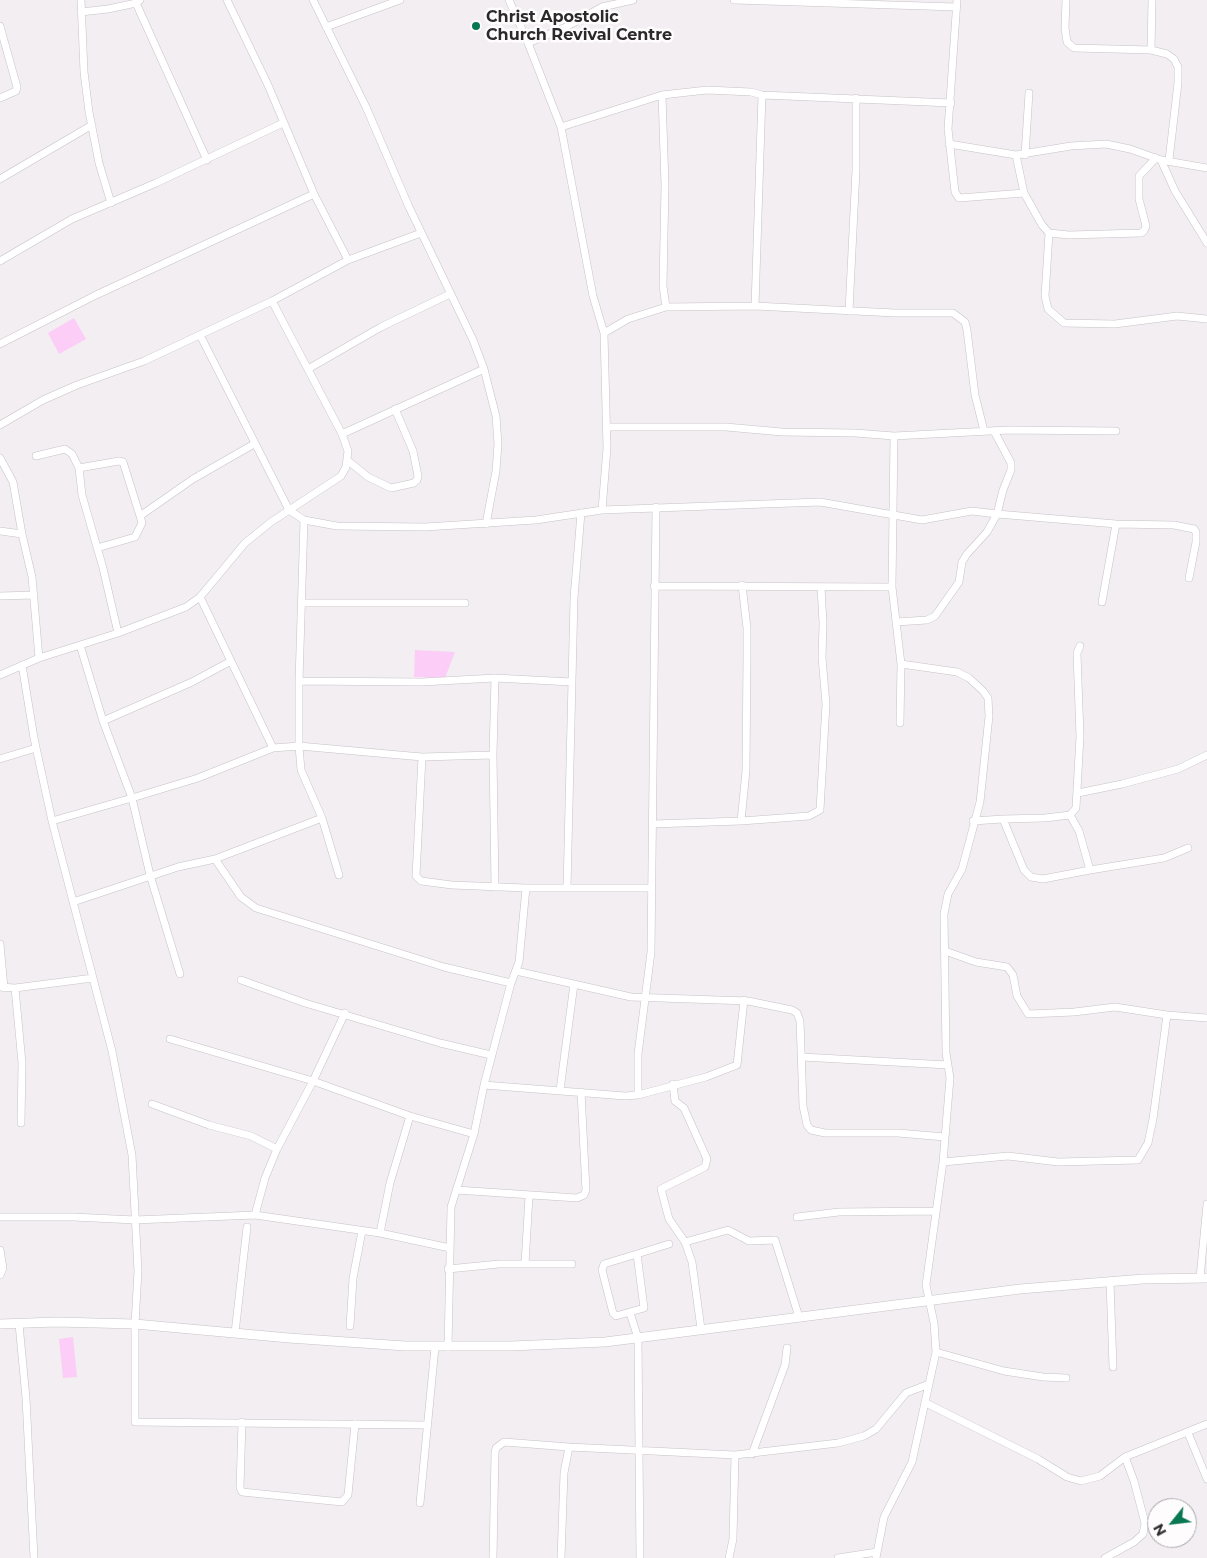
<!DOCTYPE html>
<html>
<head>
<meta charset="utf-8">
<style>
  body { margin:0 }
  #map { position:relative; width:1207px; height:1558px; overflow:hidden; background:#f2eef2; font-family:Montserrat,sans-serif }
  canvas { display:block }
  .north { position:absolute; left:1147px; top:1498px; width:50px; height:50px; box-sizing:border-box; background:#fffcfe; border:1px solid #aaa8aa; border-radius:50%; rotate:241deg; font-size:14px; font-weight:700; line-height:20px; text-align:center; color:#2b2a2b }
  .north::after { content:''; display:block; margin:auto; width:18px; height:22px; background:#097751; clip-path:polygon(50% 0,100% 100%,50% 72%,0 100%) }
</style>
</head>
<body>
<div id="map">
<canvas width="1207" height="1558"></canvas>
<div class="north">N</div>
</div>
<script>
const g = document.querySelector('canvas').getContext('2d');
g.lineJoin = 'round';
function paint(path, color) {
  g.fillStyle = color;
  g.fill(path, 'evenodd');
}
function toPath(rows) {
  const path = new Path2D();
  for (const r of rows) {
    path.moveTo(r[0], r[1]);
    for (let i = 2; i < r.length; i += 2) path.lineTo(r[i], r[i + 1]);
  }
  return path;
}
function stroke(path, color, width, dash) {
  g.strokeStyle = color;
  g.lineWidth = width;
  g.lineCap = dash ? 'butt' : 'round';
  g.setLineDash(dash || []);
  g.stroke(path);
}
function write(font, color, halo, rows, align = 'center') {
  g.font = font + ' Montserrat,sans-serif';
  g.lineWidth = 5;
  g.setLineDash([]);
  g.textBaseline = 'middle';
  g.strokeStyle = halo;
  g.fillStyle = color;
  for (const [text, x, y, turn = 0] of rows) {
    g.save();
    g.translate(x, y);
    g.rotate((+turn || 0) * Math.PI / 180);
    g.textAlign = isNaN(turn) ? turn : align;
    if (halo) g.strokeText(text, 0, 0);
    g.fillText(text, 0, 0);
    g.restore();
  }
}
paint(toPath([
  [74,318,86,339,59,354,48,333],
  [415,650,455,652,445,678,414,677],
  [73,1337,77,1377,63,1378,59,1339]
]), '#fbcdf7');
const minor = toPath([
  [81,0,84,72,89,112,99,163,111,203],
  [227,0,268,85,314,194,348,260],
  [313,0,366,107,409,207,473,340,484,369,496,416,498,444,496,471,486,524],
  [509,0,528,43],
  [633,0,602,7,566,27,528,43,561,127,662,95,707,90,751,92,762,95,951,103],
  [734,0,956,7],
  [957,0,948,129,955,192,959,198,1024,193],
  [1066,0,1065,28,1067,42,1074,48,1151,50,1167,54,1174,59,1178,67,1178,83,1169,160],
  [136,3,207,160],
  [81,12,108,9,136,3,140,0],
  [0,26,17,87,16,91,0,98],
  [326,27,400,0],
  [1151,50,1152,0],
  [662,95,665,185,663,286,666,307],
  [561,127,593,296,604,333,607,448,602,510],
  [949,144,1016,155,1071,146,1106,144,1130,149,1161,160,1207,168],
  [1016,155,1024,193,1042,225,1049,233,1069,235,1141,233,1144,231,1146,226,1139,199,1139,176,1156,158],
  [1025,155,1029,93],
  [1161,160,1175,191,1207,243],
  [0,179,92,125],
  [1049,233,1045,296,1048,309,1064,323,1115,324,1177,316,1207,319],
  [0,261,72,219,156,183,283,123],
  [755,306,762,95],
  [849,311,856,170,856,98],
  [604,333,628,319,666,307,755,306,895,313,953,313,965,322,967,330,975,395,984,431],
  [200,335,289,510,304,520,299,681],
  [0,344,96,295,314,194],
  [308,369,381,327,450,294],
  [0,425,43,400,77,385,144,361,272,301,348,260,421,233],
  [607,427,726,427,782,432,855,433,894,436,1009,430,1116,431],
  [994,431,1011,463,1011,470,1003,490,997,514,1116,524,1174,525,1194,529,1196,532,1196,542,1189,578],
  [342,434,484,369],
  [36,456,65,449,72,454,79,468,119,461,123,462,140,516,193,479,254,444],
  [0,458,13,482,22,534],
  [347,460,368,477,391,488,414,483,417,480,418,476,413,451,395,409],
  [79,468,82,495,103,568,118,633],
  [304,520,337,526,425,527,536,520,602,510,820,502,922,520,972,511,997,514,987,532,967,554,962,562,959,582,935,616,927,620,896,622],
  [0,531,22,534,32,577,39,658],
  [97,548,135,537,142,523,140,516],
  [654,586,892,587],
  [0,596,34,595],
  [200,597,273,748],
  [1102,602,1116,524],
  [301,603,465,603],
  [80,645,103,721,132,798,198,778,273,748,299,746,301,770,322,818],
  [22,665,34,738,52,821,112,1051,132,1155,138,1271,135,1324,135,1422,426,1425],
  [0,675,39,658,118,633,186,607,200,597,245,543,271,522,341,476,346,467,348,451,342,434,272,301],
  [495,678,572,682],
  [103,721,192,682,231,661],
  [900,723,901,664],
  [493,755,495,678,422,682,299,681,299,746,422,757,493,755,495,887],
  [422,757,416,876,421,881,452,885,526,888,651,888],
  [0,759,36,748],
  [1078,793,1122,784,1178,769,1207,755],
  [1070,815,1079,831,1090,870,1164,858,1188,848],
  [1003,819,1045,818,1070,815,1076,808,1080,736,1077,653,1080,646],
  [52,821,132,798,150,875,180,974],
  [741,821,809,816,820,810,826,704,822,658,823,623,821,587],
  [973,821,1003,819,1024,870,1031,877,1043,879,1090,870],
  [653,824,741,821,746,771,747,655,747,628,742,585],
  [215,859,241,897,256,908,444,967,511,983,484,1085,625,1096,638,1095,638,1054,651,952,656,507],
  [567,888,574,598,581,513],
  [73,902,178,867,215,859,322,818,339,875],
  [0,944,4,988],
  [516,971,631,997,748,1001,792,1010,797,1013,800,1021,803,1106,807,1125,811,1130,825,1133,898,1133,945,1137],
  [241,980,305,1003,440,1043,491,1055],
  [511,983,519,962,526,888],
  [0,987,15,988,22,1063,21,1123],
  [15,988,93,978],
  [345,1013,313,1081,410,1116,474,1134],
  [1167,1015,1207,1018],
  [802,1057,948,1065],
  [673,1084,675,1101,684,1108,707,1159,705,1167,661,1189,669,1219,685,1242,692,1262,701,1329],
  [560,1090,574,984],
  [638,1095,706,1077,737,1065,744,1000],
  [152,1104,209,1125,251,1136,277,1149,313,1081,170,1039],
  [943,1162,1008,1156,1058,1162,1138,1160,1148,1143,1153,1119,1167,1015,1115,1007,1074,1012,1028,1014,1017,996,1013,975,1007,967,976,962,945,951],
  [456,1190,577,1198,584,1195,586,1190,581,1092],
  [255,1215,380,1233,450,1248],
  [0,1217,73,1217,135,1220,255,1215,265,1178,277,1149],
  [797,1217,839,1212,936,1211],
  [380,1233,390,1183,410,1116],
  [685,1242,728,1230,749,1241,775,1240,799,1317],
  [0,1250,3,1268,0,1275],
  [637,1254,644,1308,616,1316,613,1313,602,1270,604,1264,637,1254,669,1244],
  [525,1264,529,1196],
  [448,1269,499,1264,572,1264],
  [1200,1278,1207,1204],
  [1110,1282,1113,1367],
  [630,1313,638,1338,640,1558],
  [19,1324,26,1398,34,1558],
  [350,1326,353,1278,362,1231],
  [235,1333,247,1227],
  [448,1347,451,1207,474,1134,484,1085],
  [936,1352,1004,1371,1043,1377,1066,1378],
  [926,1403,1038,1459,1067,1477,1081,1481,1100,1476,1125,1457,1207,1424],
  [242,1422,240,1488,242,1492,342,1502,348,1495,355,1424],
  [1188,1433,1207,1479],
  [752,1454,785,1365,787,1348],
  [420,1503,435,1347],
  [493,1558,495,1453,496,1448,504,1442,569,1447,735,1455,838,1443,864,1436,876,1429,906,1393,929,1384],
  [561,1558,564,1473,569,1447],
  [729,1558,733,1539,735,1455],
  [838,1558,877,1552],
  [876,1558,884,1517,912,1462,936,1352,934,1323,926,1285,943,1162,950,1078,946,1053,944,914,948,894,962,869,980,802,989,716,988,698,983,691,969,678,957,672,901,664,892,587,894,436],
  [1105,1558,1134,1542,1143,1534,1145,1523,1134,1481,1125,1457]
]);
const major = toPath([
  [0,1324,57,1322,135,1324,289,1338,405,1346,511,1346,605,1342,1020,1289,1143,1279,1207,1278]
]);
stroke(minor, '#c6c2c6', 8);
stroke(major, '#c6c2c6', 10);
stroke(minor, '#fff', 7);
stroke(major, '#fff', 9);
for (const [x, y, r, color] of [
  [476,26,5,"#097751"]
]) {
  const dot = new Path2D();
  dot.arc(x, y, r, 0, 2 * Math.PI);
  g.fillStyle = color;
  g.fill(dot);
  stroke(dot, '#fffcfe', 2);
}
write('bold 16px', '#2b2a2b', '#fffcfe', [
  ["Christ Apostolic",486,17],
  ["Church Revival Centre",486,35]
], 'left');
</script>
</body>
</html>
